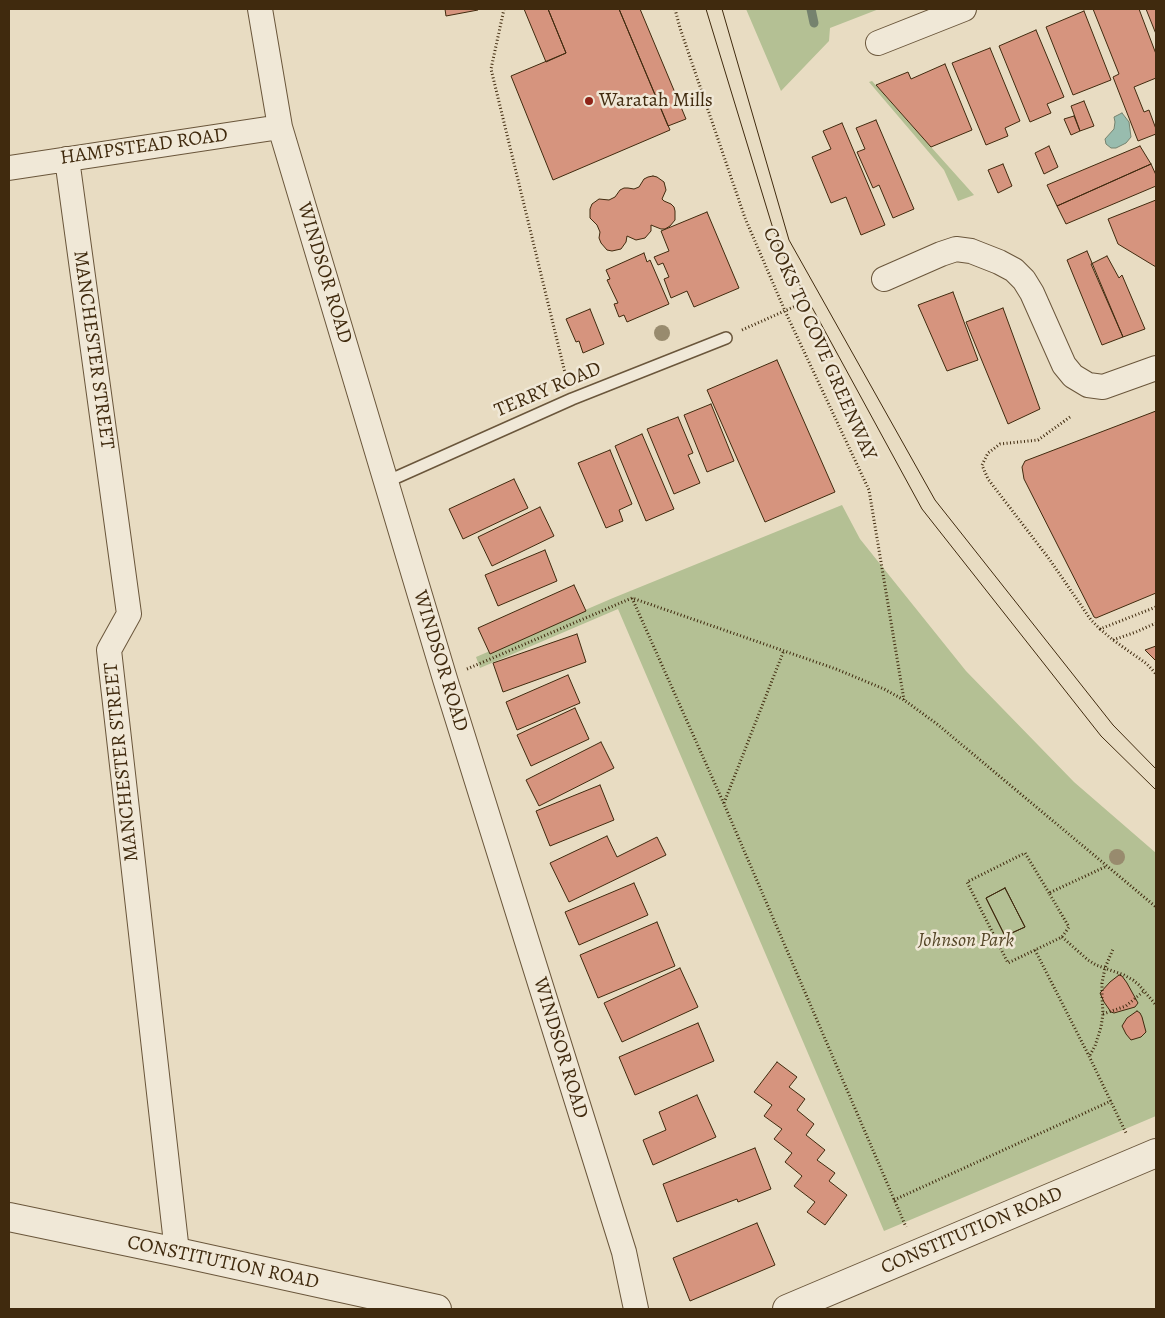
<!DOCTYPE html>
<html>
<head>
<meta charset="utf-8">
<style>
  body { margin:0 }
  #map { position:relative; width:1165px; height:1318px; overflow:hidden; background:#e8dcc2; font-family:Alegreya,serif }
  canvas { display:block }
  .frame { position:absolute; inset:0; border:10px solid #402a0e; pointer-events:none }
</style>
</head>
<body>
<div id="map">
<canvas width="1165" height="1318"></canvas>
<div class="frame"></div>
</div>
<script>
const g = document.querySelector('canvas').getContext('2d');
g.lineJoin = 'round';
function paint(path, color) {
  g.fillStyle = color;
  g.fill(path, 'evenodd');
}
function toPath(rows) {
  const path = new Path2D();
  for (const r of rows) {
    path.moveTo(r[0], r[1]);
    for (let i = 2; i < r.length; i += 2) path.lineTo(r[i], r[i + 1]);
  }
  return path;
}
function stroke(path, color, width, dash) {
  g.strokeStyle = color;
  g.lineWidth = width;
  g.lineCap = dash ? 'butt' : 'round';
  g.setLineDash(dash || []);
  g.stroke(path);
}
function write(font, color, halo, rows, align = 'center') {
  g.font = font + ' Alegreya,serif';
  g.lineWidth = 5;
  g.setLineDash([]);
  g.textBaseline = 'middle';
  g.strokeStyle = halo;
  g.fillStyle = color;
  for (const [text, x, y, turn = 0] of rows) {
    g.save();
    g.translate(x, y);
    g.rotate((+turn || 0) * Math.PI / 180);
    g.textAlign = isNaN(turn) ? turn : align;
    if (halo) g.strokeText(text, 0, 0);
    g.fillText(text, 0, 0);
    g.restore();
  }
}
paint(toPath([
  [746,9,879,9,830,28,829,41,781,91],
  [872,81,974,195,958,201,944,170,869,82],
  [842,505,860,539,966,671,1074,782,1156,853,1156,1116,884,1231,618,609,480,668,476,657,613,598]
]), '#b4c094');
const water = toPath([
  [1122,113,1129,122,1131,137,1126,143,1116,148,1111,148,1106,144,1105,139,1114,129,1115,122,1114,117,1122,113]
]);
paint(water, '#98bcae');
stroke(water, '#75826e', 1);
stroke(toPath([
  [811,9,814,23]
]), '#75826e', 9);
const building = toPath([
  [445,9,478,9,478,10,446,16,445,9],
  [524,9,548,9,566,53,546,62,524,9],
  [548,9,619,9,670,130,553,180,511,76,566,53,548,9],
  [619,9,640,9,686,119,668,126,619,9],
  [1093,9,1139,9,1156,54,1156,78,1134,87,1144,112,1149,110,1156,129,1156,134,1138,141,1113,77,1119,74,1093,9],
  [1146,9,1156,9,1156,34,1146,9],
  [1084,11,1111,80,1073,95,1046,27,1084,11],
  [1036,30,1064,97,1047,104,1051,113,1030,122,999,46,1036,30],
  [990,48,1020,121,1005,128,1008,136,986,145,952,63,990,48],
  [945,64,972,130,931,147,876,85,908,72,911,79,945,64],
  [1084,101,1094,126,1080,131,1071,106,1084,101],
  [1074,116,1080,131,1071,135,1064,119,1074,116],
  [876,120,914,209,893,218,879,185,873,188,857,152,865,149,856,128,876,120],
  [842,123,885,225,861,235,846,197,831,203,812,157,831,149,823,131,842,123],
  [1049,146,1058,167,1044,174,1035,153,1049,146],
  [1140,146,1151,164,1057,206,1047,185,1140,146],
  [1003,164,1012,186,998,193,988,170,1003,164],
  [1151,164,1156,175,1156,186,1066,224,1057,206,1151,164],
  [653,176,657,177,664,182,666,190,662,199,664,201,671,204,674,207,675,211,675,220,670,226,665,229,661,229,651,225,651,231,645,238,636,240,627,236,626,242,621,249,612,251,607,250,601,243,599,238,600,232,597,225,590,218,590,209,592,204,599,199,609,200,615,197,620,190,624,188,628,188,634,189,639,187,644,179,648,177,653,176],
  [1156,200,1156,267,1118,244,1108,219,1156,200],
  [707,212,739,288,694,307,687,291,671,298,664,279,669,277,663,263,658,265,654,257,669,251,661,231,707,212],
  [1087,251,1123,337,1102,345,1067,260,1087,251],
  [644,253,647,262,650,260,669,304,627,322,624,315,619,317,614,304,618,303,607,280,610,279,606,270,644,253],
  [1107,256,1119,278,1122,275,1145,329,1123,337,1091,264,1107,256],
  [953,292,978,360,947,371,918,305,953,292],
  [1003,308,1040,409,1008,424,966,322,1003,308],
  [590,309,604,344,583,353,579,341,576,342,566,319,590,309],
  [777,360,835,492,765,522,707,390,777,360],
  [711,404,734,461,707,472,684,415,711,404],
  [1156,411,1156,593,1096,618,1094,617,1024,479,1022,467,1025,461,1156,411],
  [678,417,693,453,688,455,700,483,674,494,647,429,678,417],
  [642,434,674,509,646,521,615,446,642,434],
  [610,450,632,504,619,510,623,521,606,528,578,463,610,450],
  [514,479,528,508,463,539,449,509,514,479],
  [540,507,554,536,492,566,478,537,540,507],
  [545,550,557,581,498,606,485,575,545,550],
  [574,585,586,611,490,654,478,628,574,585],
  [577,634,586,662,503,692,493,663,577,634],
  [1156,646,1156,661,1145,650,1156,646],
  [568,675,580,703,517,730,506,702,568,675],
  [575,708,589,739,531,766,517,735,575,708],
  [601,742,614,768,539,806,526,780,601,742],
  [600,785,614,820,550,846,536,811,600,785],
  [607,836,617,857,657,837,666,855,569,902,550,863,607,836],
  [634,883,648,915,579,945,565,912,634,883],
  [1005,888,1025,927,1005,936,986,898,1005,888],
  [1005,888,1025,927,1005,936,986,898,1005,888],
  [657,922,675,966,598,998,580,955,657,922],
  [680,968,698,1007,622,1042,604,1003,680,968],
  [1119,975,1122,976,1127,983,1138,1003,1135,1007,1114,1013,1111,1012,1104,1002,1100,993,1110,982,1119,975],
  [1137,1011,1140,1013,1142,1017,1146,1032,1141,1037,1131,1040,1126,1034,1122,1026,1127,1018,1137,1011],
  [698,1023,714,1061,635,1095,619,1057,698,1023],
  [777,1062,797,1077,789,1087,805,1099,797,1110,814,1124,806,1135,825,1150,817,1160,835,1173,829,1181,847,1195,825,1225,807,1212,815,1202,794,1186,802,1176,785,1162,792,1153,774,1139,782,1129,764,1116,772,1105,754,1092,777,1062],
  [697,1095,716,1137,653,1165,643,1140,666,1130,659,1112,697,1095],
  [755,1148,771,1189,738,1202,737,1199,677,1222,663,1184,755,1148],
  [757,1223,775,1265,690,1301,673,1258,757,1223]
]);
paint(building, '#d6947e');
stroke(building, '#402a0e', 1);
const service = toPath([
  [386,482,572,399,726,338]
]);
const minor = toPath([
  [260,9,280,127,445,679,624,1252,636,1309],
  [878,43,964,9],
  [67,159,129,614,109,650,177,1252],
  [9,168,280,127],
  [884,279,941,254,956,249,971,251,999,262,1014,270,1024,280,1032,293,1064,365,1073,376,1088,385,1103,387,1156,368]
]);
const tertiary = toPath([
  [9,1217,177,1252,437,1309],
  [787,1309,1156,1153]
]);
stroke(service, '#6a563b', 14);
stroke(minor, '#6a563b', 26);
stroke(tertiary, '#6a563b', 30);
stroke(toPath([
  [504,9,491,69,567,381],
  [675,9,680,28,745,218,785,311,869,490,904,700],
  [742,330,798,305],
  [1070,417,1038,440,1000,444,988,453,982,465,988,479,1050,560,1091,620,1100,629,1156,607],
  [632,598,724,804,906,1227],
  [1100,629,1113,640,1147,664,1156,674],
  [1113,640,1136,632,1156,623],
  [467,669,632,598,836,669,884,689,904,700,937,724,1156,907],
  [724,803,784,650],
  [1049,893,1025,853,967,882,1008,963,1062,937,1069,927,1049,893,1107,866],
  [1062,937,1088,960,1096,965,1124,975,1133,980,1139,985,1156,1005],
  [1035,950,1089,1056,1126,1133],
  [1103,1014,1126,1006,1144,991],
  [1090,1055,1095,1046,1101,1027,1103,1014,1102,997,1102,983,1105,968,1113,949],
  [894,1200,1111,1101]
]), '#402a0e', 3, [1, 2.5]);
stroke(service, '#f0e8d7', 11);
stroke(minor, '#f0e8d7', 24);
stroke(tertiary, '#f0e8d7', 28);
stroke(toPath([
  [706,9,778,245,922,509,1101,736,1156,790],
  [722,9,789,240,935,500,1113,725,1156,769]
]), '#402a0e', 1);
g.fillStyle = '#988b6e';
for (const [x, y] of [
  [662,333],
  [1117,857]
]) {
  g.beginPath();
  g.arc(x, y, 8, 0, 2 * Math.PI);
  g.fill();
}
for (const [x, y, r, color] of [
  [589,101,5,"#8f2418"]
]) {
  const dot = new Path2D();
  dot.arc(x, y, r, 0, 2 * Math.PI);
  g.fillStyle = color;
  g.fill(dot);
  stroke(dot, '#f0e8d7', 2);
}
write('20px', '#402a0e', '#f0e8d7', [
  ["Waratah Mills",599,101]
], 'left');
write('20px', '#402a0e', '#f0e8d7', [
  ["HAMPSTEAD ROAD",144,147,-8],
  ["WINDSOR ROAD",324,273,73],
  ["COOKS TO COVE GREENWAY",819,344,66],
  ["MANCHESTER STREET",93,350,82],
  ["TERRY ROAD",548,390,-23],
  ["WINDSOR ROAD",440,661,73],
  ["MANCHESTER STREET",122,762,-96],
  ["WINDSOR ROAD",560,1048,73],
  ["CONSTITUTION ROAD",972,1231,-23],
  ["CONSTITUTION ROAD",223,1263,12]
]);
write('italic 20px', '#574829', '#f0e8d7', [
  ["Johnson Park",966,941]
]);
</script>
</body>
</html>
